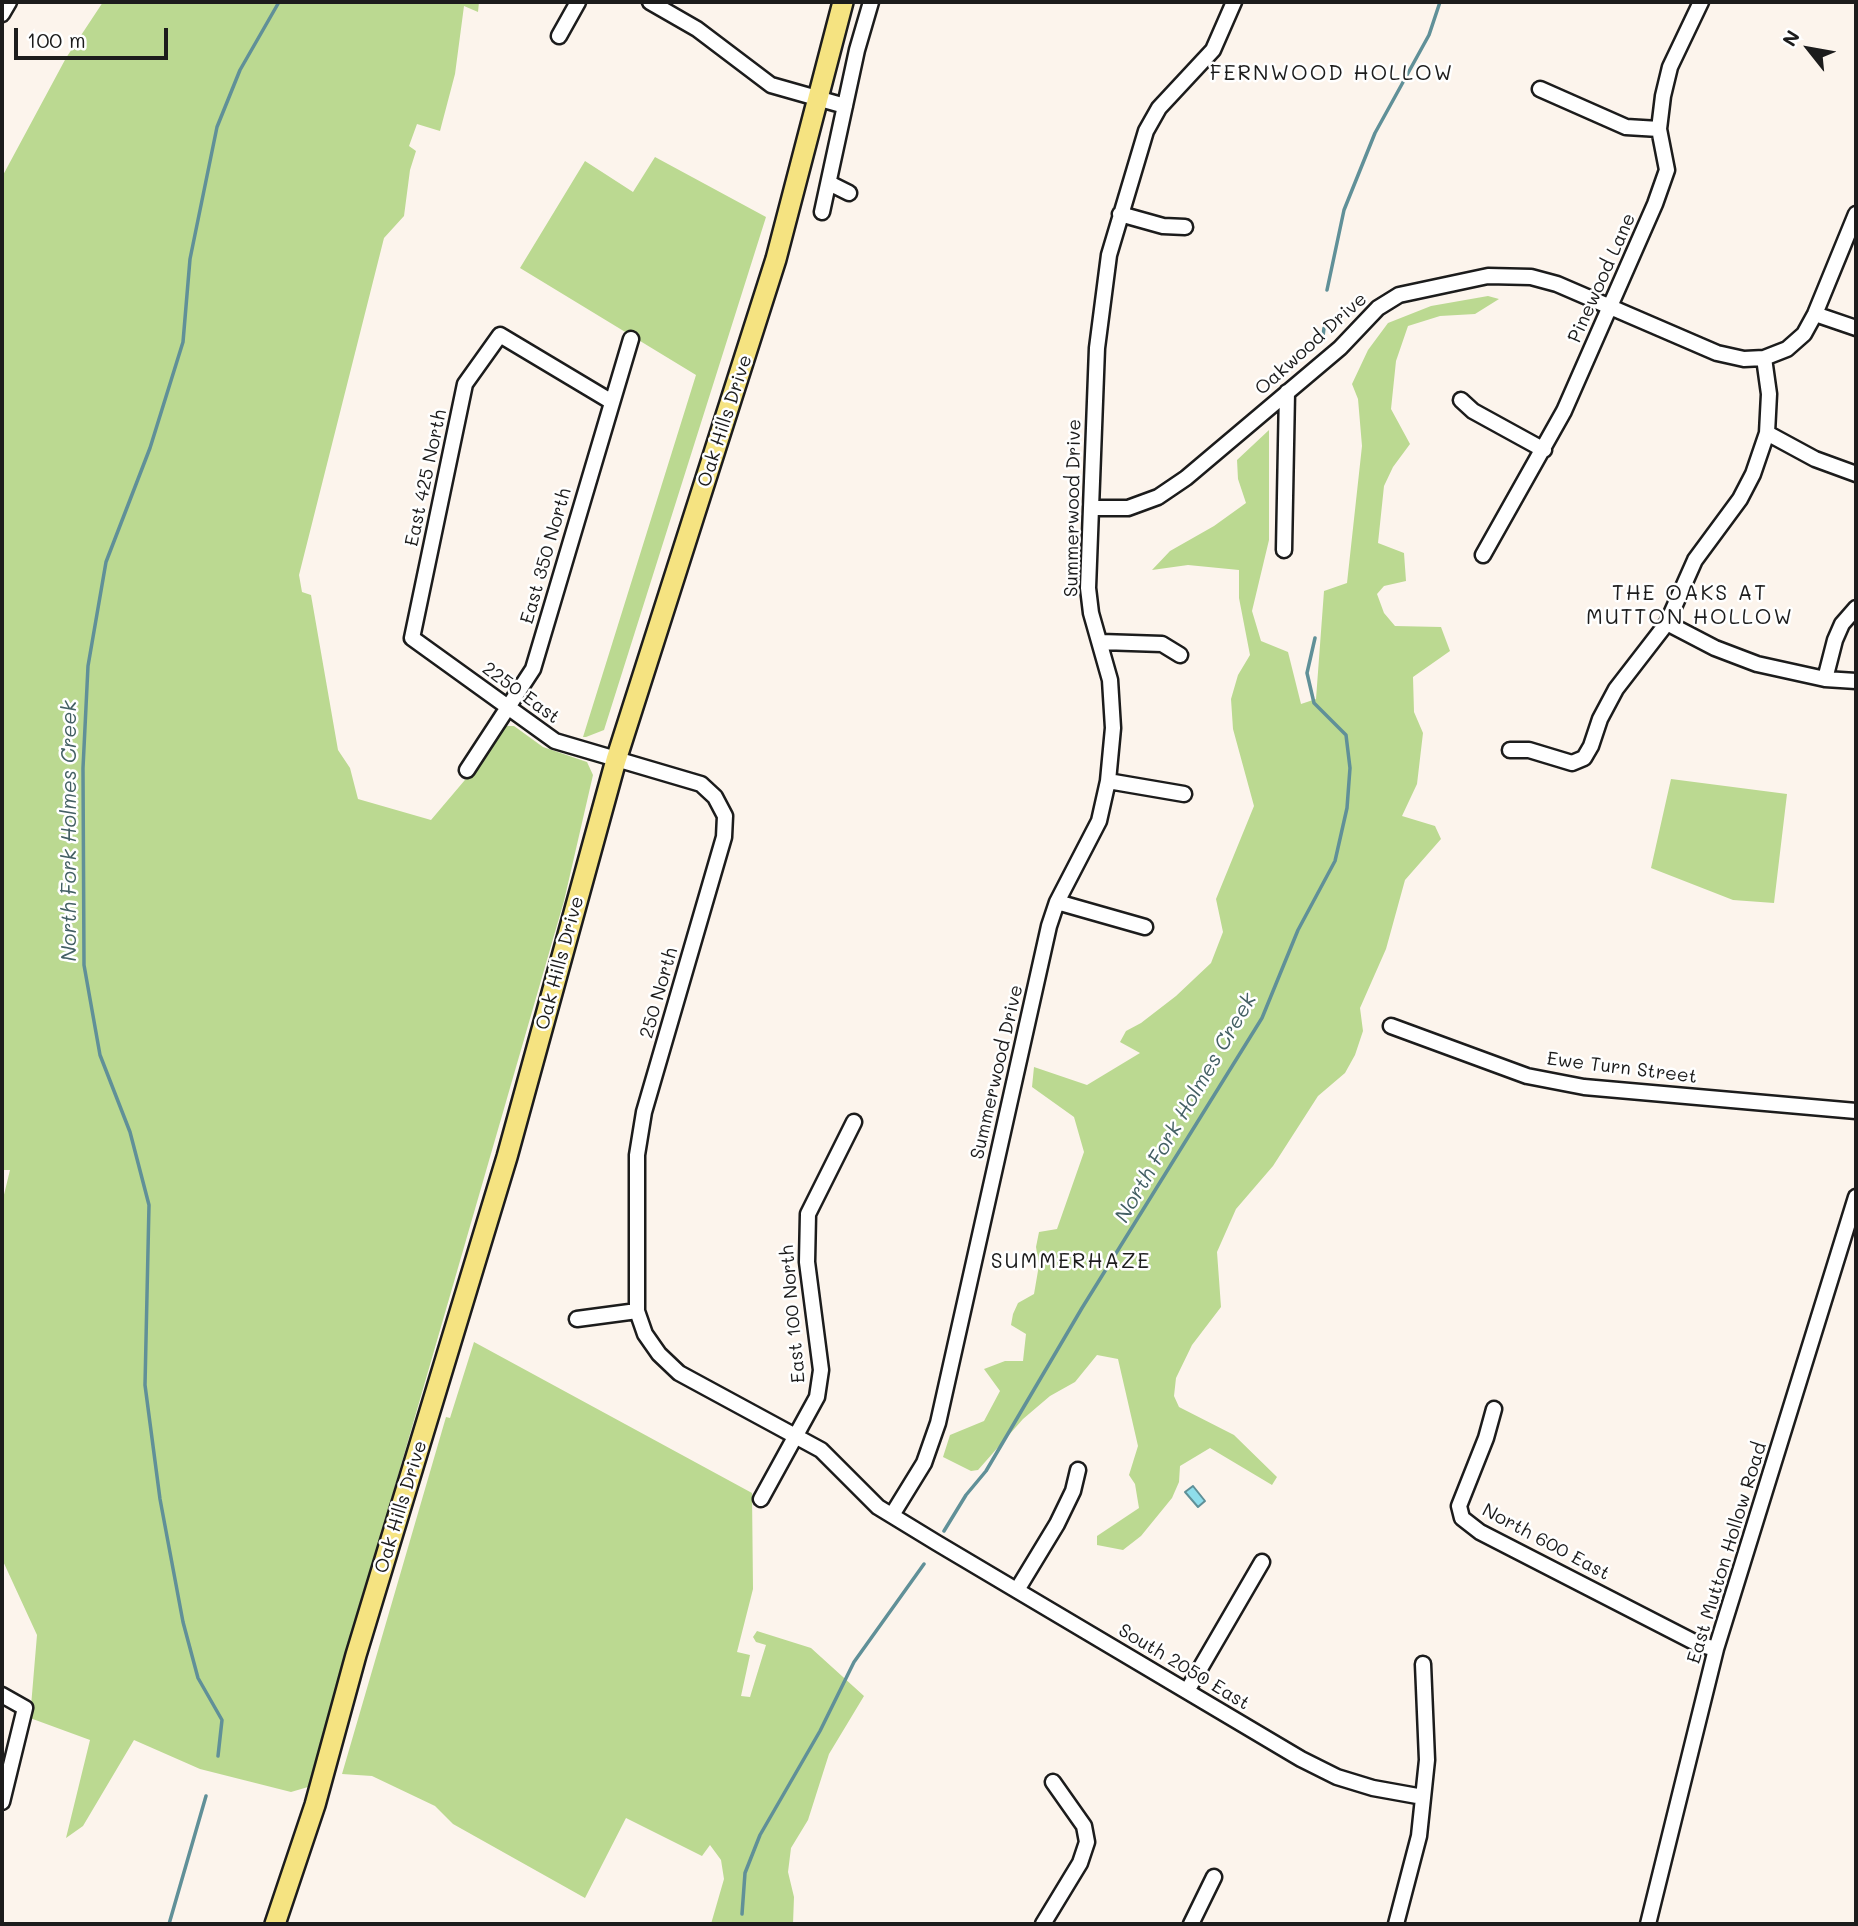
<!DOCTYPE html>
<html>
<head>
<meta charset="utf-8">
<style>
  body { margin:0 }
  #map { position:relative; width:1858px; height:1926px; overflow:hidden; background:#fcf4ec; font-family:Mali,sans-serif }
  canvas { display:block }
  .frame { position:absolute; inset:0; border:4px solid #1c1c1c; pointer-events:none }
  .north { position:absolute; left:1774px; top:14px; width:70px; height:70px; -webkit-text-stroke:5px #fff; paint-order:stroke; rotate:301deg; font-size:19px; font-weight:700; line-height:28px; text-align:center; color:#1c1c1c }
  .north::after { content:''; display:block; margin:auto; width:24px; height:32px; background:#1c1c1c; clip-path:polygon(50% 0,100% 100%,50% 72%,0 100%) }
  .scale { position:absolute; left:14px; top:28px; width:154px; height:32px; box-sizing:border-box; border:4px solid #1c1c1c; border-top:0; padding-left:9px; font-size:21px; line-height:24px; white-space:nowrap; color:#1c1c1c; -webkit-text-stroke:5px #fff; paint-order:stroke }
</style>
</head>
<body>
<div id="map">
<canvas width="1858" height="1926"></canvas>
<div class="frame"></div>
<div class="north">N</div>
<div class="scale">100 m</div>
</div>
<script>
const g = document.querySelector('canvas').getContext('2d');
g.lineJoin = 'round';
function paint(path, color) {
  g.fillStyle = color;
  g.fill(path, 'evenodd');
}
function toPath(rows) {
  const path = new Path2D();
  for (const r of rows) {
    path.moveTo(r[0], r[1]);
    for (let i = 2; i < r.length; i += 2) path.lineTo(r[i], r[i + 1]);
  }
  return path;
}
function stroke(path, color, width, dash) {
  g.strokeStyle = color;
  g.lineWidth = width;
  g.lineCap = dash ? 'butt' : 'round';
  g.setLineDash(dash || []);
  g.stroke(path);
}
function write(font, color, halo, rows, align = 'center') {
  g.font = font + ' Mali,sans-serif';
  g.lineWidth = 5;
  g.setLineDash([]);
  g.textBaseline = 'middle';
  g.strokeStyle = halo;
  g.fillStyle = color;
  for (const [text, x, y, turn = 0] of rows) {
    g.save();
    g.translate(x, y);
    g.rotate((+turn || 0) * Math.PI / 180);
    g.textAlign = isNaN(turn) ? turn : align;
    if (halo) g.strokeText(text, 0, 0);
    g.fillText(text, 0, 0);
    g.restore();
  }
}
paint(toPath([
  [103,2,479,2,478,12,464,6,455,74,440,131,417,124,409,146,416,151,410,170,404,216,384,238,299,575,302,592,311,595,338,750,350,768,358,799,431,820,470,774,482,753,505,726,514,726,543,747,587,762,593,775,564,901,308,1787,291,1792,200,1769,134,1740,83,1826,66,1838,90,1740,30,1718,37,1635,2,1559,2,1203,10,1170,2,1170,2,177,66,58],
  [655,157,766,217,604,730,586,737,583,737,696,375,520,268,585,161,633,192],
  [1488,296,1499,299,1475,314,1440,316,1408,326,1396,361,1391,409,1410,444,1393,467,1384,486,1378,543,1404,553,1406,581,1384,586,1377,594,1384,613,1395,626,1441,627,1450,651,1413,677,1414,712,1423,733,1417,784,1402,816,1435,826,1441,839,1405,880,1386,949,1360,1008,1363,1031,1355,1055,1345,1073,1318,1096,1273,1166,1236,1209,1217,1252,1221,1307,1192,1345,1176,1378,1174,1396,1179,1407,1234,1435,1277,1477,1272,1485,1210,1448,1180,1466,1179,1482,1172,1498,1141,1536,1123,1550,1097,1545,1097,1536,1139,1508,1135,1484,1129,1475,1138,1446,1118,1359,1097,1355,1075,1382,1050,1396,1023,1419,978,1470,971,1471,943,1457,950,1435,984,1421,1000,1391,984,1369,1005,1361,1023,1361,1026,1334,1011,1325,1013,1314,1018,1303,1034,1294,1039,1265,1036,1247,1039,1232,1057,1229,1084,1152,1074,1117,1032,1087,1034,1067,1087,1085,1140,1053,1120,1042,1126,1031,1141,1023,1176,996,1211,963,1223,932,1216,899,1254,806,1233,729,1231,699,1238,675,1250,655,1239,598,1239,570,1188,565,1152,570,1170,551,1214,526,1246,503,1238,479,1237,460,1269,430,1269,540,1252,611,1261,641,1288,652,1301,704,1316,699,1324,591,1347,583,1362,446,1358,399,1352,384,1368,350,1388,323,1431,306],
  [1671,779,1787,794,1774,903,1733,900,1651,868],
  [474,1342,752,1493,753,1589,737,1652,750,1655,741,1696,750,1697,766,1645,756,1642,753,1637,757,1631,811,1648,864,1696,829,1754,808,1820,791,1848,788,1872,794,1897,793,1924,711,1924,724,1879,721,1860,710,1845,702,1856,626,1818,585,1898,453,1824,435,1806,372,1776,342,1774,446,1417,450,1418]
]), '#bbd991');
const water = toPath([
  [1193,1486,1205,1501,1198,1507,1185,1492,1193,1486]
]);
paint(water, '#8eddeb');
stroke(water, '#609098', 2);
stroke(toPath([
  [1327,290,1344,210,1375,133,1429,35,1440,2],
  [1323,336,1324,328],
  [944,1531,966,1495,986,1471,1082,1308,1262,1018,1298,930,1335,861,1347,808,1350,768,1346,735,1314,703,1307,673,1315,638],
  [218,1756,222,1720,198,1678,183,1622,160,1499,145,1385,149,1205,130,1132,100,1055,84,965,83,768,88,666,106,562,150,448,183,342,190,259,217,127,240,70,279,2],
  [742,1914,745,1873,760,1835,820,1731,854,1662,924,1564],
  [169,1924,206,1796]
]), '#609098', 3.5);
const minor = toPath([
  [650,2,697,29,771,85,845,106],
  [2,14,9,2],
  [559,36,578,2],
  [1540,89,1626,127,1659,129],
  [829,183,849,193],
  [822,212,857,50,871,2],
  [1120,214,1163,226,1185,227],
  [1815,314,1856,328],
  [1461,400,1473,411,1544,450],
  [612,402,500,335,465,384,412,638,555,741,701,784,715,797,725,816,724,837,644,1112,637,1155,637,1311,645,1334,659,1354,679,1373,821,1450,878,1507,937,1543,1301,1759,1337,1777,1373,1788,1423,1797],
  [1767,433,1815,459,1856,474],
  [1091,508,1128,508,1158,497,1186,478,1340,348,1378,308,1399,295,1488,276,1531,277,1557,284,1717,353,1744,359,1764,358,1787,349,1804,334,1815,314,1856,214],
  [1284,550,1287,392],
  [1483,555,1564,411,1655,204,1667,170,1659,129,1663,96,1670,67,1701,2],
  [1667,623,1715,648,1757,664,1825,679,1856,681],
  [1101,642,1162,644,1180,655],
  [1825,679,1835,640,1842,624,1856,608],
  [1510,750,1529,750,1572,763,1584,758,1591,746,1600,719,1616,689,1667,623,1695,560,1740,499,1753,474,1767,433,1769,394,1764,358],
  [467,770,533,669,631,339],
  [1108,781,1184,794],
  [1057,902,1145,927],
  [1391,1026,1527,1076,1584,1087,1856,1111],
  [577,1319,637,1311],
  [1494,1409,1486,1438,1459,1506,1462,1518,1480,1532,1698,1644,1716,1649],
  [761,1499,817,1397,821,1370,807,1262,808,1214,854,1122],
  [892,1515,924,1463,938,1423,1049,926,1057,902,1099,821,1108,781,1113,728,1110,680,1091,613,1088,588,1097,348,1109,255,1146,131,1159,108,1213,50,1234,2],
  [1017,1590,1057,1524,1073,1491,1078,1470],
  [1187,1691,1262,1562],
  [2,1695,25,1708,2,1802],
  [1043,1924,1080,1863,1087,1842,1084,1826,1053,1782],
  [1191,1924,1214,1877],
  [1396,1924,1419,1836,1427,1760,1423,1664],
  [1648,1924,1716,1649,1856,1197]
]);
const major = toPath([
  [275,1924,315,1805,356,1655,507,1157,616,760,776,259,843,2]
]);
stroke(minor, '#1c1c1c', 19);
stroke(major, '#1c1c1c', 24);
stroke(minor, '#fff', 14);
stroke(major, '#f5e381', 19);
write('19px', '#1c1c1c', '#fff', [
  ["Pinewood Lane",1602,278,-66],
  ["Oakwood Drive",1311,344,-42],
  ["Oak Hills Drive",725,421,-72],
  ["East 425 North",426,478,-78],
  ["Summerwood Drive",1073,508,-89],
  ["East 350 North",546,556,-74],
  ["2250 East",521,693,36],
  ["Oak Hills Drive",560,963,-75],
  ["250 North",659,993,-74],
  ["Ewe Turn Street",1622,1068,7],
  ["Summerwood Drive",997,1072,-77],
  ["East 100 North",793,1314,-95],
  ["Oak Hills Drive",401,1507,-73],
  ["North 600 East",1546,1542,28],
  ["East Mutton Hollow Road",1727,1553,-73],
  ["South 2050 East",1184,1667,31]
]);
g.letterSpacing = '2px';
write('21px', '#1c1c1c', '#fff', [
  ["FERNWOOD HOLLOW",1332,74],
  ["THE OAKS AT",1690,594],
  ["MUTTON HOLLOW",1690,618],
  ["SUMMERHAZE",1071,1262]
]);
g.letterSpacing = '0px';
write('italic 21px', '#446064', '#fff', [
  ["North Fork Holmes Creek",70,831,-90],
  ["North Fork Holmes Creek",1186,1108,-60]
]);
</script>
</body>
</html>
